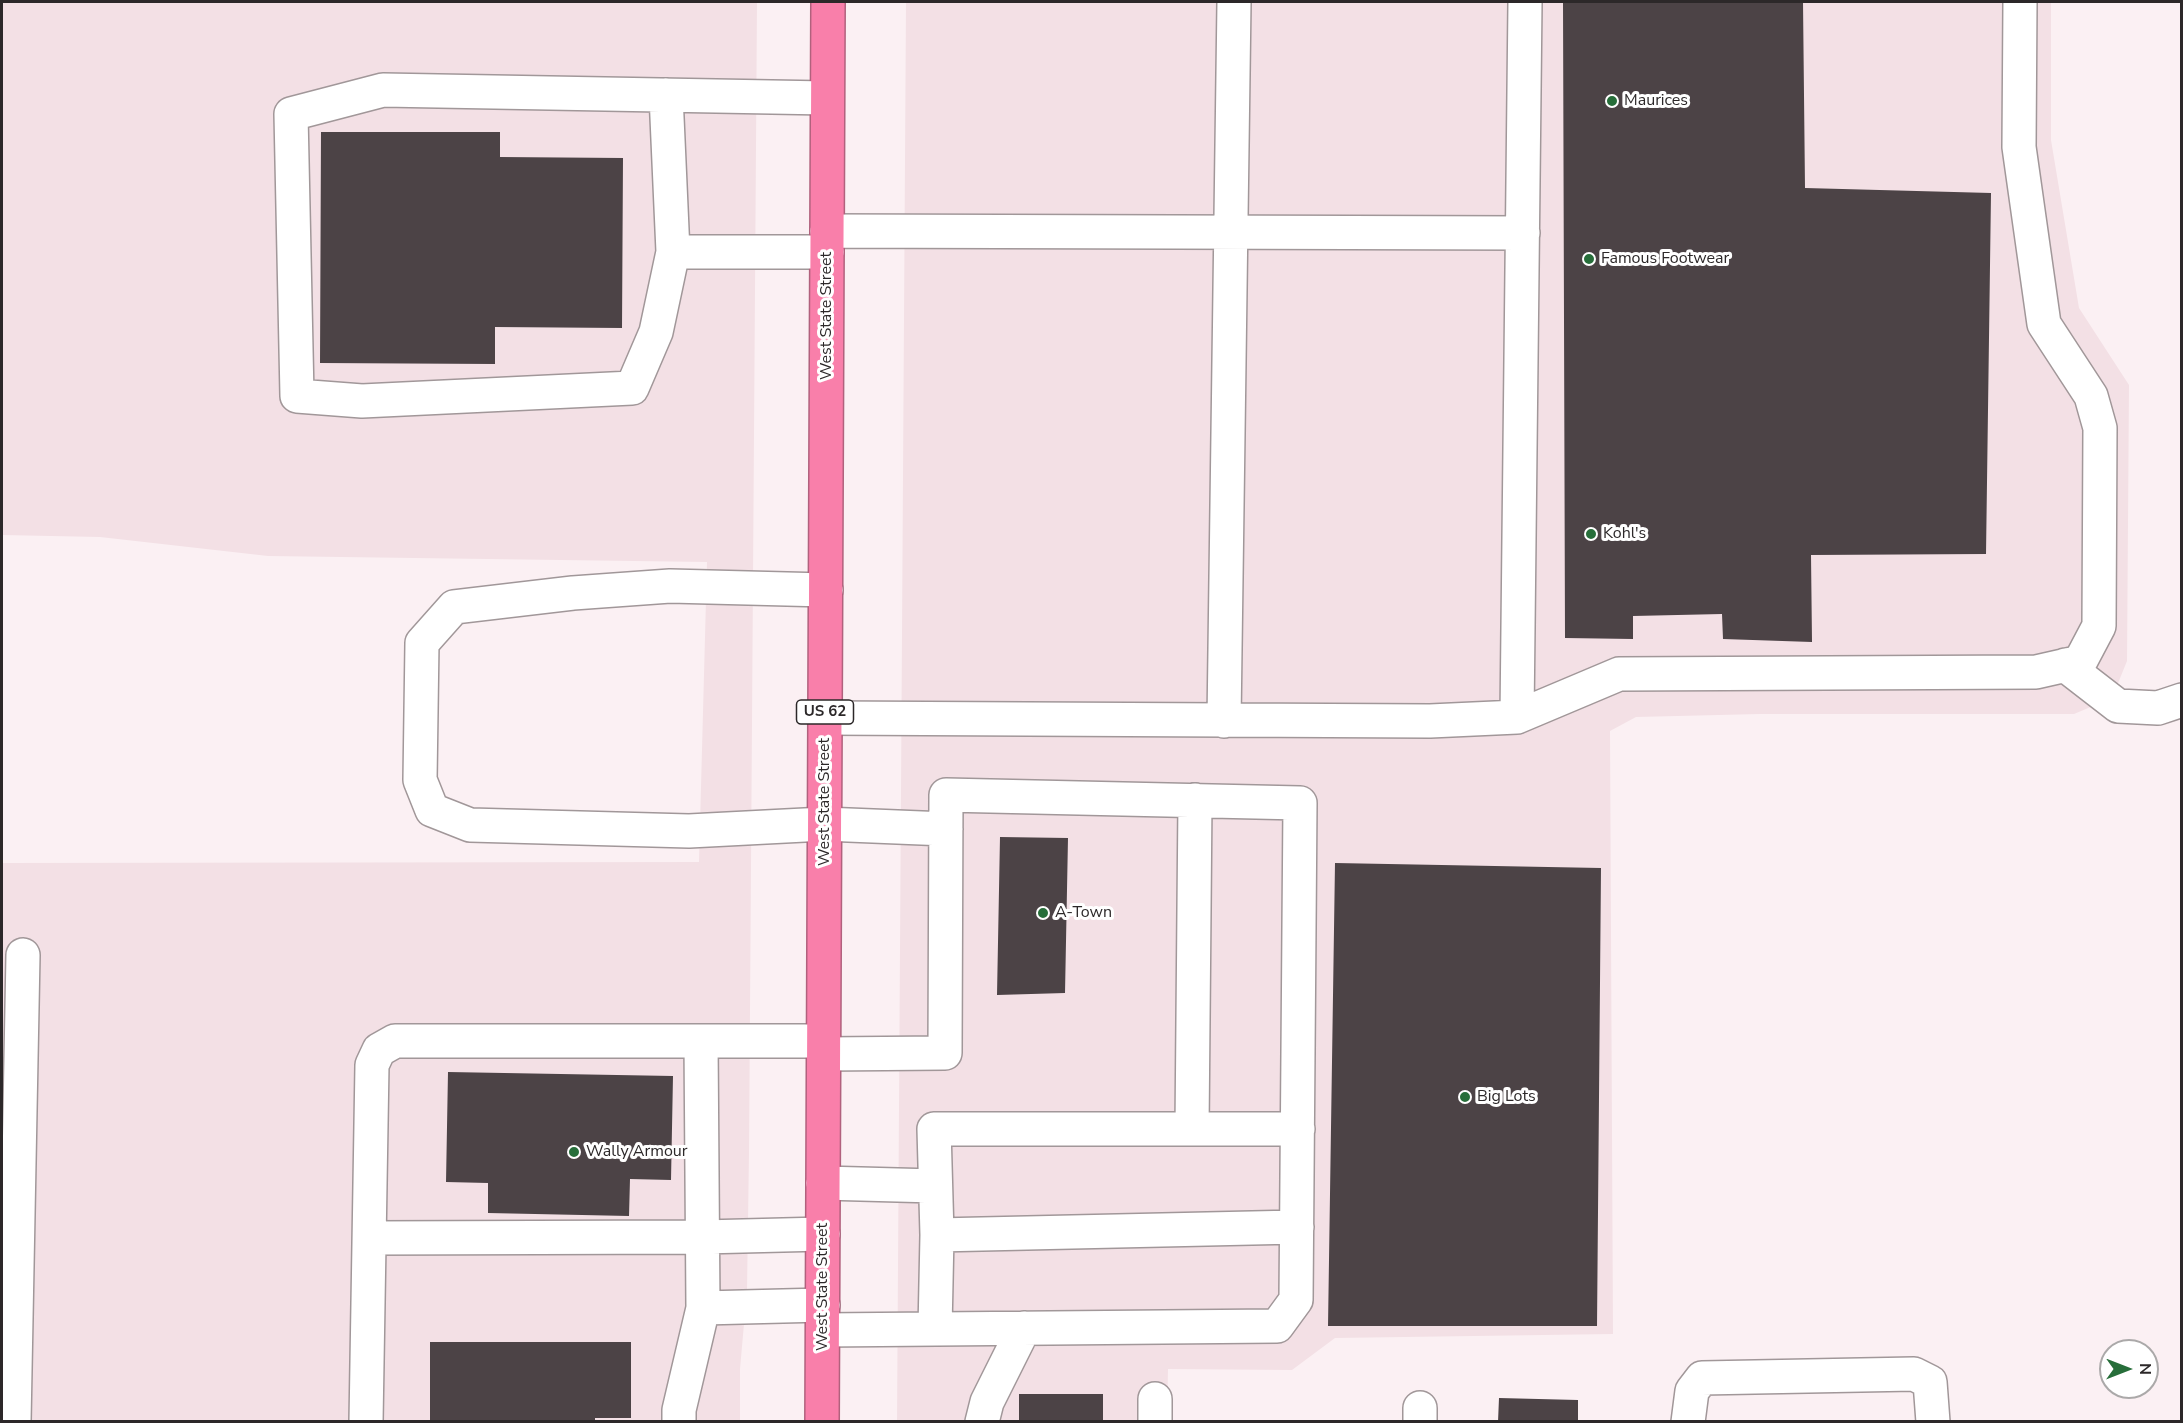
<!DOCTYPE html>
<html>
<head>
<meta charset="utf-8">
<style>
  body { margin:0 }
  #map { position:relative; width:2183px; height:1423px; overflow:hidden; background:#fbf0f3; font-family:"Nunito Sans",sans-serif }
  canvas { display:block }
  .frame { position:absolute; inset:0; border:3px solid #2c2829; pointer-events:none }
  .north { position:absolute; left:2099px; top:1339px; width:60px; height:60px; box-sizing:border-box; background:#fff; border:2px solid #aba9a9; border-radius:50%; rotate:90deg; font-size:16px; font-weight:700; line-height:24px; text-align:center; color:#2c2829 }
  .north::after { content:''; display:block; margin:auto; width:21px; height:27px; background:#276e3a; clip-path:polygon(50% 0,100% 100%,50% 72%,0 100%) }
</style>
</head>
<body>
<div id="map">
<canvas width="2183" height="1423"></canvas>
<div class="frame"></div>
<div class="north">N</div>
</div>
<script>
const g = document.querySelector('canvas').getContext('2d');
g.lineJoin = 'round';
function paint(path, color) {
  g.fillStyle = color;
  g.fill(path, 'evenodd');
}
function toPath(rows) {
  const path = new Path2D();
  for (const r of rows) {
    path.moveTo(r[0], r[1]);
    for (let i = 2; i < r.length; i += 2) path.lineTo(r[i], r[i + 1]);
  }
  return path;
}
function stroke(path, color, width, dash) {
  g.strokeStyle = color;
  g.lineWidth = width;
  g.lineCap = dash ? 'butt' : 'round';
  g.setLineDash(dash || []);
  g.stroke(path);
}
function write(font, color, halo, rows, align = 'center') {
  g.font = font + ' "Nunito Sans",sans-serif';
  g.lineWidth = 6;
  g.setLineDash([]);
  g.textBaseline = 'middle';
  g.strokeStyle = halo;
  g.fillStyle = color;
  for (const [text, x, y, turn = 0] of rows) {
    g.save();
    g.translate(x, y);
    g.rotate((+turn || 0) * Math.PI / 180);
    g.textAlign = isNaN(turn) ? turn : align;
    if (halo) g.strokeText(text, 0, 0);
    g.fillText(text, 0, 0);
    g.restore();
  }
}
paint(toPath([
  [2,2,757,2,749,1153,747,1290,740,1369,740,1421,2,1421,2,863,699,862,707,562,268,556,100,537,2,535],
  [906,2,2051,2,2051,140,2079,308,2129,385,2127,661,2112,698,2074,714,1760,714,1636,717,1610,731,1613,1334,1335,1338,1292,1370,1168,1369,1167,1421,897,1422]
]), '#f3e0e5');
paint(toPath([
  [1563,2,1803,2,1805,188,1991,193,1986,554,1811,555,1812,642,1723,639,1722,614,1633,616,1633,639,1565,638],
  [321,132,500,132,500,157,623,158,622,328,495,327,495,364,320,363],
  [1000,837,1068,838,1065,993,997,995],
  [1335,863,1601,868,1597,1326,1328,1326],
  [448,1072,673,1076,671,1180,630,1179,629,1216,488,1213,488,1183,446,1182],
  [430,1342,631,1342,631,1418,595,1418,595,1422,430,1422],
  [1019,1394,1103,1394,1103,1422,1019,1422],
  [1499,1398,1578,1400,1578,1422,1498,1422]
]), '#4c4346');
const minor = toPath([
  [666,95,673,252],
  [827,231,1523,233],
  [827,252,673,252,656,332,632,388,362,401,297,396,291,114,383,90,827,98],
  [826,590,670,586,573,593,454,607,422,643,420,780,432,810,470,825,689,831,824,824,946,829],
  [2065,665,2118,706,2158,708,2182,700],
  [1517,717,1525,2],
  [825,718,1430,721,1517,717,1619,674,2036,672,2080,662,2099,626,2100,428,2091,396,2044,324,2019,147,2020,2],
  [1224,721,1234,2],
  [1192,1129,1195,800],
  [823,1183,935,1186],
  [1297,1227,937,1235,934,1129,1298,1129],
  [370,1238,703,1237,823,1234],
  [703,1308,823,1305],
  [935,1329,937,1235],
  [823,1330,1277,1326,1296,1300,1300,803,946,795,945,1053,824,1054],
  [1155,1399,1155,1422],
  [1420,1408,1420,1422],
  [14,1422,23,955],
  [366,1422,372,1065,379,1050,395,1041,824,1041],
  [679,1422,679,1410,703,1308,701,1041],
  [982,1422,987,1402,1024,1328],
  [1688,1422,1692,1391,1702,1378,1914,1374,1930,1382,1933,1422]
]);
const highway = toPath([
  [822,1422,828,2]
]);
stroke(minor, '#a19799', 36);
stroke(highway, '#b1617d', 36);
stroke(minor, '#fff', 33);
stroke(highway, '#f97faa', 33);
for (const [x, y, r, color] of [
  [1612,101,6,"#276e3a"],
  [1589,259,6,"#276e3a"],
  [1591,534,6,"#276e3a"],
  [1043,913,6,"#276e3a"],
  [1465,1097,6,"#276e3a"],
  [574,1152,6,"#276e3a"]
]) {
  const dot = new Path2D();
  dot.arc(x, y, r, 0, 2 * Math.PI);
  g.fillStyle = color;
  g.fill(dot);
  stroke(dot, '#fff', 2);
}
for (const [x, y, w] of [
  [825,712,57]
]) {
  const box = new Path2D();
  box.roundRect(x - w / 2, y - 12, w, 24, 4.5);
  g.fillStyle = '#fff';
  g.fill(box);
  stroke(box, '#2c2829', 1.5);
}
write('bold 15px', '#2c2829', null, [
  ["US 62",825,712]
]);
write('16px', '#2c2829', '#fff', [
  ["Maurices",1624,101],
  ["Famous Footwear",1601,259],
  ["Kohl's",1603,534],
  ["A-Town",1055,913],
  ["Big Lots",1477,1097],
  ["Wally Armour",586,1152]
], 'left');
write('16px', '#2c2829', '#fff', [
  ["West State Street",827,316,-90],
  ["West State Street",825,802,-90],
  ["West State Street",823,1287,-90]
]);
</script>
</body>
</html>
